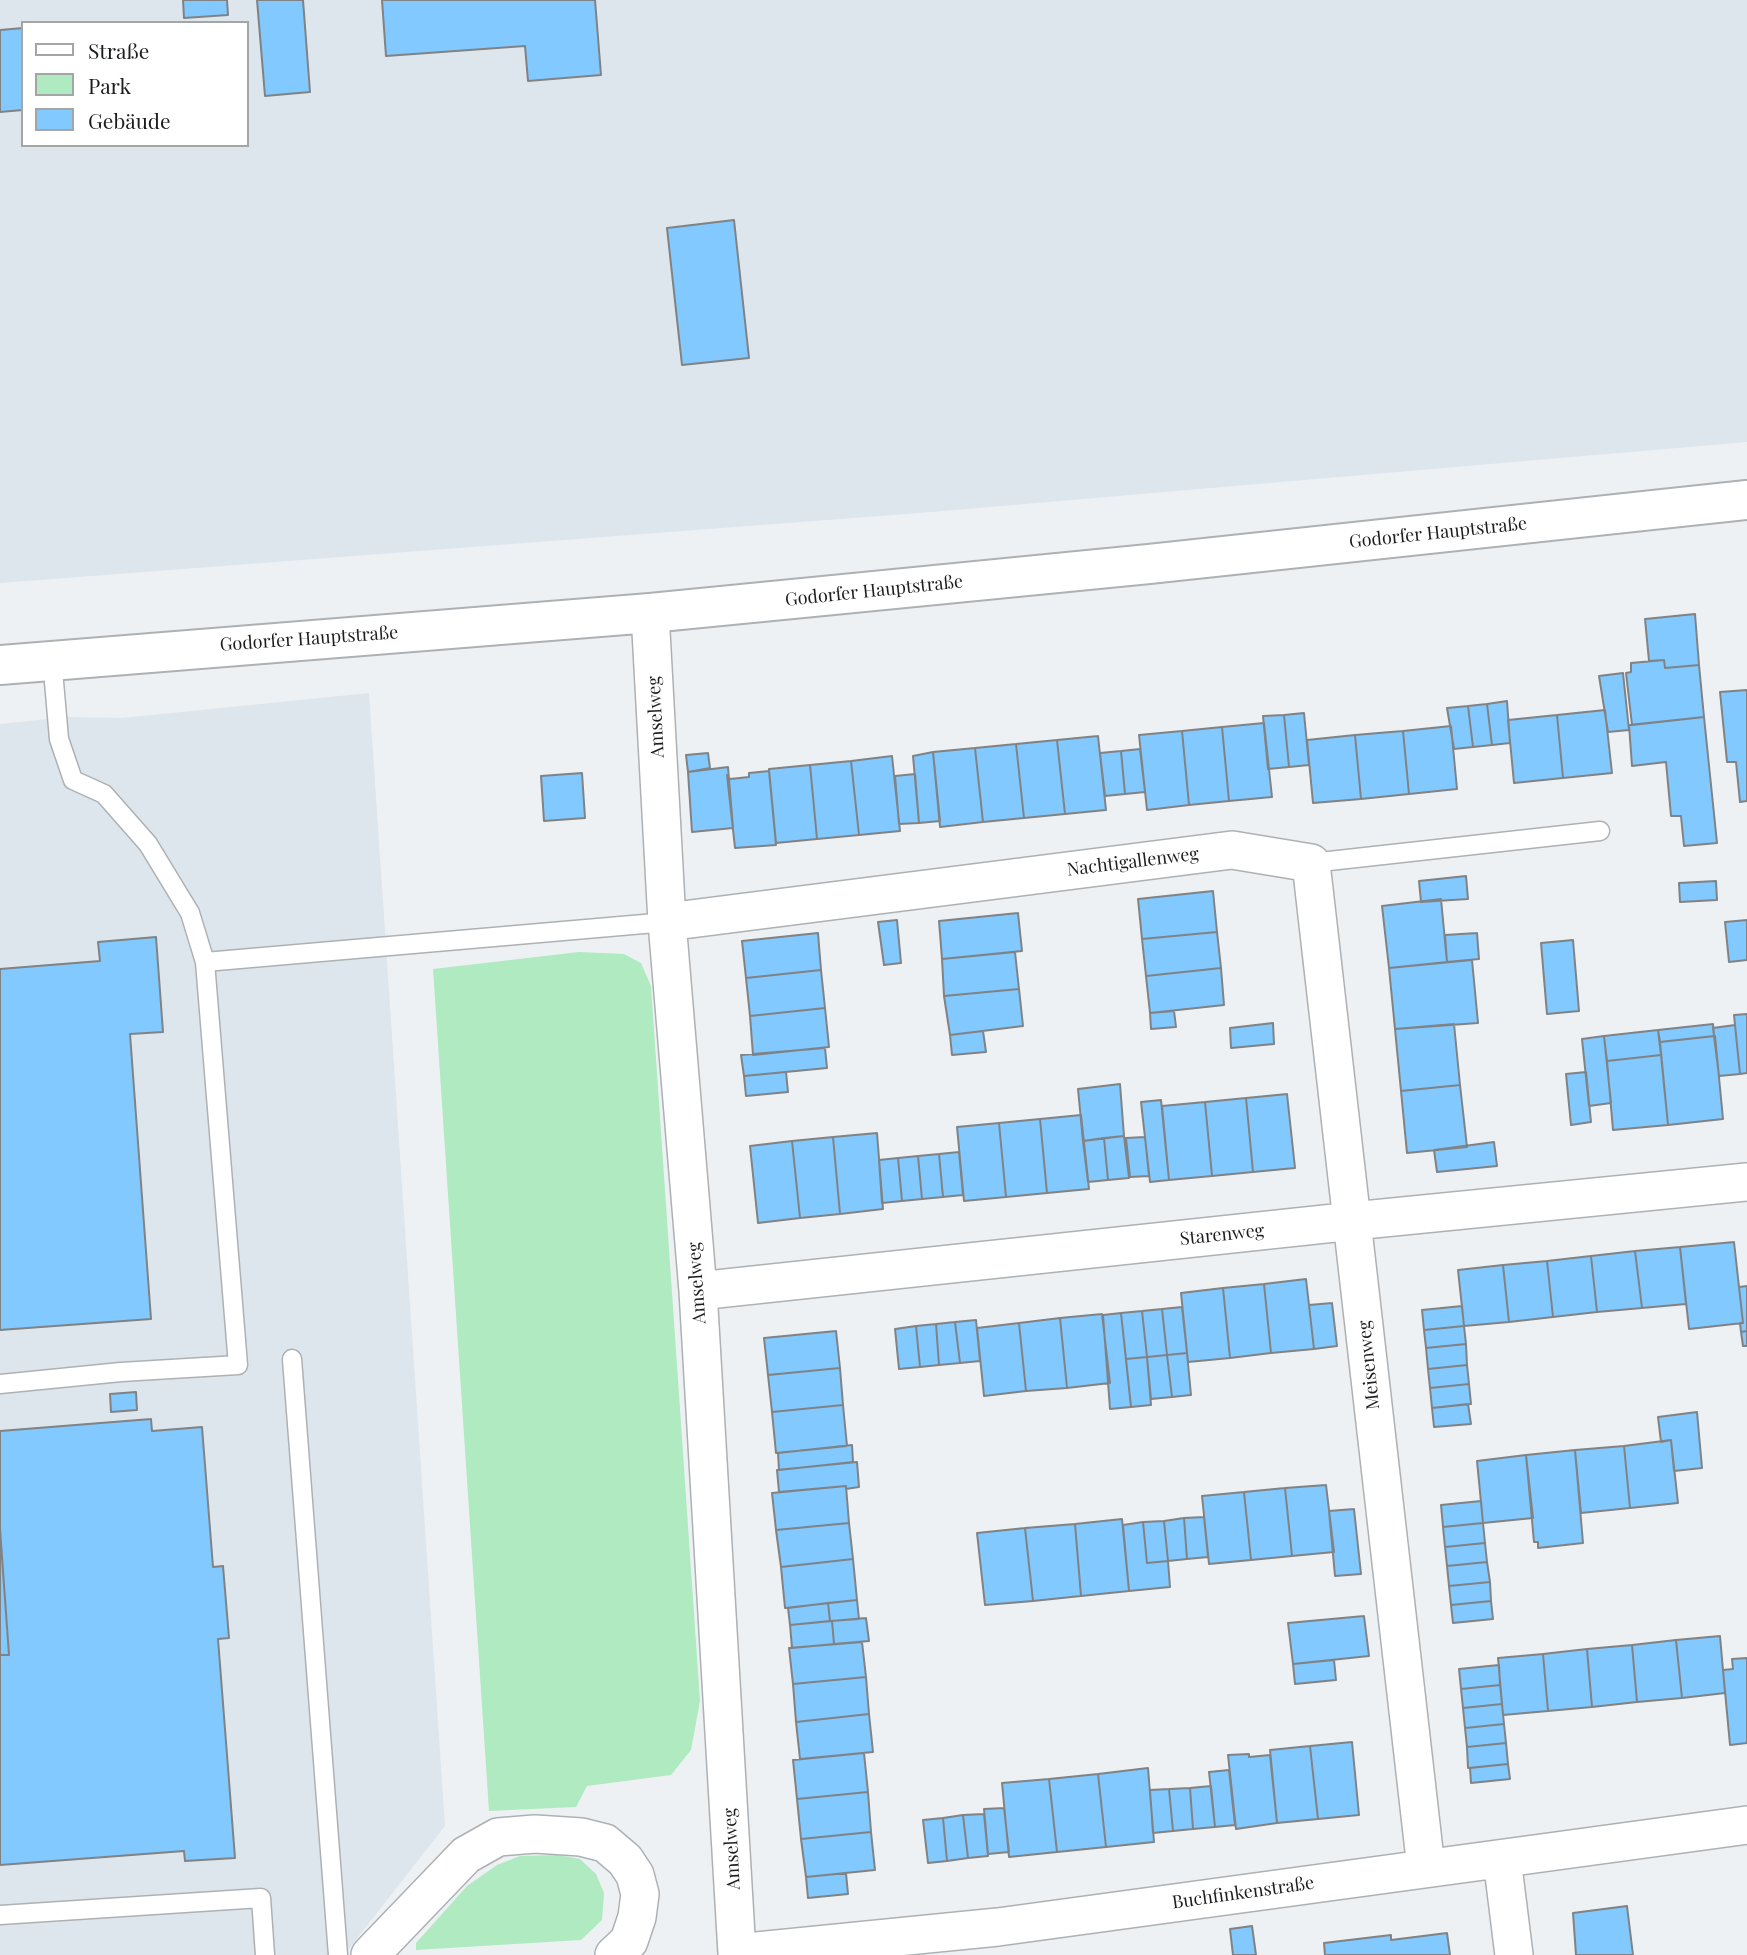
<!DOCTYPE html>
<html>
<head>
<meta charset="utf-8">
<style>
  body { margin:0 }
  #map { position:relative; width:1747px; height:1955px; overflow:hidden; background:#eef1f3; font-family:"Playfair Display",serif }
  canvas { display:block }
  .legend { position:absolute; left:21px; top:21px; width:228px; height:126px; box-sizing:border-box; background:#fff; border:2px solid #a4a5a5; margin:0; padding:9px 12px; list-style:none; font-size:21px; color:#1c1d1d }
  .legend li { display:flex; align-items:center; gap:14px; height:35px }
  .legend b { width:35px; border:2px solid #a4a5a5 }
</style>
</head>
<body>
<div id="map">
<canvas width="1747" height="1955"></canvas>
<ul class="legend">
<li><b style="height:9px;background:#fff"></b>Straße</li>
<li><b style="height:19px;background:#afeac0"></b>Park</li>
<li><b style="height:19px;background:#81c9ff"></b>Gebäude</li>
</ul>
</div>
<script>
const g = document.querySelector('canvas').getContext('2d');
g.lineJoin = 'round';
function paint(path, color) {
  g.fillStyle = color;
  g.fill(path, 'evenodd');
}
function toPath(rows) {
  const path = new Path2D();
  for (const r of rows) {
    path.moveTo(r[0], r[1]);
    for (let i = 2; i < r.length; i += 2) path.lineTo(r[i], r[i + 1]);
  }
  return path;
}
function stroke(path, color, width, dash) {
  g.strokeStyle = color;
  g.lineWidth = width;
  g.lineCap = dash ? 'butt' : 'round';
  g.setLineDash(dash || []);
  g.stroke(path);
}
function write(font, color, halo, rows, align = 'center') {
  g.font = font + ' "Playfair Display",serif';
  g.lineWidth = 6;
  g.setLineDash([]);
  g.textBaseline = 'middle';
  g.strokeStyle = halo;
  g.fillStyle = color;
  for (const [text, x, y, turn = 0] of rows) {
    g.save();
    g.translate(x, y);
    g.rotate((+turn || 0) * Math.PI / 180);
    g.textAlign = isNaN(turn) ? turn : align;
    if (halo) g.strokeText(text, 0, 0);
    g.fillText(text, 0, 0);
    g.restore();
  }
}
paint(toPath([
  [0,0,1747,0,1747,442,932,512,0,583],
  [23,23,247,23,247,145,23,145],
  [369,693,445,1826,344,1955,0,1955,0,724,67,717,122,718]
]), '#dde6ed');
paint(toPath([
  [579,952,624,954,641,963,651,986,700,1701,691,1750,671,1775,587,1786,576,1807,489,1811,433,969],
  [558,1855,580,1859,596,1874,604,1893,602,1920,581,1940,416,1950,416,1943,467,1886,497,1865,520,1856]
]), '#afeac0');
const building = toPath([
  [183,0,227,0,228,15,184,18,183,0],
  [257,0,303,0,310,92,265,96,257,0],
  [382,0,595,0,601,75,528,81,525,46,386,56,382,0],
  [23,28,23,110,0,112,0,30,23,28],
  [734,220,749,358,682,365,667,228,734,220],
  [1695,614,1699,665,1665,668,1664,660,1649,661,1645,619,1695,614],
  [1664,660,1665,668,1699,665,1704,717,1632,725,1626,673,1631,672,1631,663,1664,660],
  [1623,673,1629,730,1608,732,1599,676,1623,673],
  [1747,690,1747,801,1740,802,1736,762,1727,762,1720,692,1747,690],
  [1507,701,1510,743,1492,745,1487,704,1507,701],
  [1487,704,1492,745,1473,747,1468,706,1487,704],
  [1468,706,1473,747,1454,749,1447,708,1468,706],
  [1605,710,1612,773,1563,778,1557,715,1605,710],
  [1304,713,1309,765,1289,767,1284,715,1304,713],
  [1284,715,1289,767,1268,769,1263,716,1284,715],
  [1557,715,1563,778,1514,783,1508,720,1557,715],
  [1704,717,1717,843,1684,846,1681,816,1671,816,1666,762,1632,766,1629,725,1704,717],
  [1264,723,1272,797,1229,801,1222,727,1264,723],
  [1451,726,1457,789,1409,794,1403,731,1451,726],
  [1222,727,1229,801,1189,805,1182,731,1222,727],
  [1182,731,1189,805,1147,810,1139,735,1182,731],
  [1403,731,1409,794,1361,799,1355,735,1403,731],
  [1355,735,1361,799,1313,803,1307,740,1355,735],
  [1098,736,1106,810,1065,814,1057,740,1098,736],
  [1057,740,1065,814,1024,818,1016,744,1057,740],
  [1016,744,1024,818,983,822,975,748,1016,744],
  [975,748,983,822,940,827,933,752,975,748],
  [1140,749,1145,792,1125,794,1121,751,1140,749],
  [1121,751,1125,794,1105,796,1100,753,1121,751],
  [933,752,940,821,919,823,913,756,933,752],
  [708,753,710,768,688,772,686,755,708,753],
  [892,756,900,831,859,835,851,761,892,756],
  [851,761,859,835,817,839,810,765,851,761],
  [810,765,817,839,776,843,769,769,810,765],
  [728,767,733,828,692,832,688,772,728,767],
  [769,771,776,845,735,848,727,775,730,779,749,777,749,773,769,771],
  [582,773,585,818,544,821,541,776,582,773],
  [915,774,919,823,899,824,895,776,915,774],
  [1466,876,1468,899,1421,902,1419,881,1466,876],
  [1716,881,1717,900,1680,902,1679,883,1716,881],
  [1213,891,1217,932,1142,939,1138,899,1213,891],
  [1441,899,1447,962,1389,968,1382,906,1441,899],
  [1018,913,1022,951,942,959,939,921,1018,913],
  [897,920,901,963,884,965,878,922,897,920],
  [1747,920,1747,960,1729,962,1725,922,1747,920],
  [1217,932,1221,968,1146,976,1142,939,1217,932],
  [818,933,821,970,746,978,742,941,818,933],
  [1477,933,1479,959,1447,962,1445,935,1477,933],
  [156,937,163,1032,130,1034,151,1319,0,1330,0,969,100,961,98,942,156,937],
  [1573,940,1579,1011,1547,1014,1541,943,1573,940],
  [1015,952,1019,989,944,996,942,959,1015,952],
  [1472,960,1478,1023,1395,1029,1389,968,1472,960],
  [1221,968,1224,1005,1150,1013,1146,976,1221,968],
  [821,970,825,1008,750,1016,746,978,821,970],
  [1019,989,1023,1026,950,1035,944,996,1019,989],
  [825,1008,829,1047,753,1055,750,1016,825,1008],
  [1174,1011,1176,1027,1151,1029,1150,1013,1174,1011],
  [1747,1014,1747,1073,1740,1074,1734,1015,1747,1014],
  [1273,1023,1274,1044,1231,1048,1230,1028,1273,1023],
  [1454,1024,1460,1085,1401,1091,1395,1029,1454,1024],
  [1713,1024,1714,1036,1660,1042,1658,1030,1713,1024],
  [1735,1025,1740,1074,1719,1076,1713,1028,1735,1025],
  [1658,1030,1661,1055,1607,1061,1604,1036,1658,1030],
  [983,1031,986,1052,952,1055,950,1035,983,1031],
  [1604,1036,1611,1103,1589,1106,1582,1039,1604,1036],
  [1715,1036,1723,1119,1668,1125,1660,1042,1715,1036],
  [825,1048,827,1068,744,1076,741,1055,825,1048],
  [1661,1055,1668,1125,1613,1130,1607,1061,1661,1055],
  [786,1072,788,1092,746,1096,744,1076,786,1072],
  [1586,1072,1591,1122,1571,1125,1566,1074,1586,1072],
  [1120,1084,1124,1136,1083,1141,1078,1089,1120,1084],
  [1460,1085,1467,1147,1407,1153,1401,1091,1460,1085],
  [1287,1094,1295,1168,1253,1172,1246,1098,1287,1094],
  [1246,1098,1253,1172,1212,1176,1205,1102,1246,1098],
  [1161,1100,1169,1180,1150,1182,1141,1102,1161,1100],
  [1205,1102,1212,1176,1169,1180,1162,1106,1205,1102],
  [1081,1115,1089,1189,1047,1193,1040,1119,1081,1115],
  [1040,1119,1047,1193,1006,1197,999,1123,1040,1119],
  [999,1123,1006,1197,964,1201,957,1127,999,1123],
  [877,1133,883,1209,840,1214,833,1137,877,1133],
  [1124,1136,1129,1178,1108,1180,1104,1138,1124,1136],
  [833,1137,840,1214,800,1218,792,1141,833,1137],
  [1145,1137,1149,1176,1130,1177,1126,1138,1145,1137],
  [1104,1138,1108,1180,1088,1182,1083,1141,1104,1138],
  [792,1141,800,1218,758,1223,750,1146,792,1141],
  [1494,1142,1497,1166,1437,1172,1434,1150,1494,1142],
  [959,1152,963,1195,943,1197,939,1154,959,1152],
  [939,1154,943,1197,922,1199,918,1156,939,1154],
  [918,1156,922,1199,902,1201,898,1158,918,1156],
  [898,1158,902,1201,882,1203,879,1160,898,1158],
  [1734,1242,1743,1323,1689,1329,1680,1247,1734,1242],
  [1680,1247,1686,1304,1642,1308,1635,1251,1680,1247],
  [1635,1251,1642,1308,1597,1312,1591,1256,1635,1251],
  [1591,1256,1597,1312,1553,1317,1547,1261,1591,1256],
  [1547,1261,1553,1317,1509,1322,1503,1265,1547,1261],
  [1503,1265,1509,1322,1464,1326,1458,1270,1503,1265],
  [1306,1279,1314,1349,1271,1353,1264,1284,1306,1279],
  [1264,1284,1271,1353,1230,1358,1223,1288,1264,1284],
  [1747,1286,1747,1331,1741,1332,1740,1323,1743,1323,1739,1287,1747,1286],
  [1223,1288,1230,1358,1188,1362,1181,1293,1223,1288],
  [1332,1303,1337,1346,1314,1349,1309,1305,1332,1303],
  [1462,1306,1464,1326,1424,1330,1422,1310,1462,1306],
  [1182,1307,1187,1353,1167,1355,1162,1309,1182,1307],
  [1162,1309,1167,1355,1147,1357,1142,1311,1162,1309],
  [1142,1311,1147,1357,1126,1359,1121,1313,1142,1311],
  [1121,1313,1131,1407,1110,1409,1103,1315,1121,1313],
  [1102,1314,1110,1383,1067,1388,1060,1318,1102,1314],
  [1060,1318,1067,1388,1026,1391,1019,1323,1060,1318],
  [976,1320,980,1361,960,1363,955,1322,976,1320],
  [955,1322,960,1363,939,1365,936,1324,955,1322],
  [1019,1323,1026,1391,984,1396,977,1328,1019,1323],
  [936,1324,939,1365,920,1367,916,1326,936,1324],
  [916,1326,920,1367,899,1369,895,1329,916,1326],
  [1464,1326,1466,1344,1426,1348,1424,1330,1464,1326],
  [836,1331,840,1368,768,1375,764,1338,836,1331],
  [1747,1331,1747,1346,1743,1346,1741,1332,1747,1331],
  [1466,1344,1467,1365,1428,1369,1426,1348,1466,1344],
  [1187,1353,1191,1395,1172,1397,1167,1355,1187,1353],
  [1167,1355,1172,1397,1151,1399,1147,1357,1167,1355],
  [1147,1357,1151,1405,1131,1407,1126,1359,1147,1357],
  [1467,1365,1469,1384,1430,1388,1428,1369,1467,1365],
  [840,1368,843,1405,772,1412,768,1375,840,1368],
  [1469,1384,1471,1404,1432,1408,1430,1388,1469,1384],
  [136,1392,137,1410,111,1412,110,1394,136,1392],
  [1468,1404,1471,1424,1434,1427,1432,1408,1468,1404],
  [843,1405,847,1446,776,1453,772,1412,843,1405],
  [1697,1412,1702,1468,1674,1471,1671,1440,1661,1442,1658,1417,1697,1412],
  [151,1419,152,1431,202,1427,213,1567,223,1566,229,1638,218,1639,235,1858,185,1861,184,1851,0,1865,0,1655,9,1655,0,1529,0,1431,151,1419],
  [1671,1440,1678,1503,1630,1508,1624,1446,1671,1440],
  [852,1445,853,1462,779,1470,778,1453,852,1445],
  [1624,1446,1630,1508,1581,1513,1575,1450,1624,1446],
  [1575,1450,1583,1543,1538,1548,1538,1542,1534,1542,1526,1455,1575,1450],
  [1526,1455,1533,1518,1483,1523,1477,1461,1526,1455],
  [857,1462,859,1487,846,1489,846,1486,779,1492,777,1470,857,1462],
  [1326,1485,1334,1552,1292,1556,1285,1488,1326,1485],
  [846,1486,849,1523,776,1530,772,1493,846,1486],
  [1285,1488,1292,1556,1251,1560,1244,1492,1285,1488],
  [1244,1492,1251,1560,1209,1564,1202,1496,1244,1492],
  [1481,1501,1483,1523,1443,1527,1441,1505,1481,1501],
  [1354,1509,1361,1574,1335,1576,1329,1511,1354,1509],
  [1204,1517,1208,1557,1187,1559,1184,1518,1204,1517],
  [1184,1518,1187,1559,1168,1561,1164,1521,1184,1518],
  [1122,1519,1129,1591,1081,1596,1075,1524,1122,1519],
  [1164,1521,1168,1561,1147,1563,1143,1522,1164,1521],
  [1143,1522,1147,1563,1168,1561,1170,1587,1129,1591,1123,1525,1143,1522],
  [849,1523,853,1559,781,1567,776,1530,849,1523],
  [1483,1523,1485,1543,1445,1547,1443,1527,1483,1523],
  [1075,1524,1081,1596,1033,1601,1025,1528,1075,1524],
  [1025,1528,1033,1601,985,1605,977,1533,1025,1528],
  [0,1529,9,1655,0,1655,0,1529],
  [1485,1543,1487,1562,1447,1566,1445,1547,1485,1543],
  [853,1559,857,1600,785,1608,781,1567,853,1559],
  [1487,1562,1490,1582,1449,1586,1447,1566,1487,1562],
  [1490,1582,1491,1601,1451,1605,1449,1586,1490,1582],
  [857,1600,859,1619,830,1621,828,1603,857,1600],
  [1491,1601,1493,1619,1453,1623,1451,1605,1491,1601],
  [828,1603,830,1621,790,1625,788,1608,828,1603],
  [1364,1616,1369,1656,1293,1664,1288,1623,1364,1616],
  [866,1618,869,1641,834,1644,832,1621,866,1618],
  [832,1621,834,1644,792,1648,790,1625,832,1621],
  [1720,1636,1725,1693,1682,1698,1676,1640,1720,1636],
  [1676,1640,1682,1698,1637,1702,1632,1645,1676,1640],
  [862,1642,866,1677,793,1684,789,1648,862,1642],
  [1632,1645,1637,1702,1592,1707,1587,1649,1632,1645],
  [1587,1649,1592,1707,1548,1711,1543,1654,1587,1649],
  [1543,1654,1548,1711,1503,1715,1498,1658,1543,1654],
  [1747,1658,1747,1743,1730,1745,1723,1670,1733,1669,1732,1659,1747,1658],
  [1334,1660,1336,1680,1295,1684,1293,1664,1334,1660],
  [1499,1665,1500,1685,1461,1689,1459,1669,1499,1665],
  [866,1677,869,1714,796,1722,793,1684,866,1677],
  [1500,1685,1502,1704,1463,1708,1461,1689,1500,1685],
  [1502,1704,1504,1724,1465,1728,1463,1708,1502,1704],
  [869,1714,873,1752,800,1759,796,1722,869,1714],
  [1504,1724,1506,1743,1467,1747,1465,1728,1504,1724],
  [1352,1742,1359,1815,1318,1819,1310,1746,1352,1742],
  [1506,1743,1508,1764,1468,1768,1467,1747,1506,1743],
  [1310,1746,1318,1819,1277,1823,1270,1750,1310,1746],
  [864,1753,868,1792,797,1799,793,1760,864,1753],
  [1249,1754,1249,1757,1270,1755,1277,1823,1236,1829,1228,1755,1249,1754],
  [1508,1764,1510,1779,1471,1783,1470,1768,1508,1764],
  [1148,1768,1154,1842,1106,1847,1098,1774,1148,1768],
  [1229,1770,1235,1825,1215,1827,1209,1772,1229,1770],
  [1098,1774,1106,1847,1057,1852,1049,1779,1098,1774],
  [1049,1779,1057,1852,1009,1857,1002,1783,1049,1779],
  [1211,1786,1215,1827,1193,1829,1190,1788,1211,1786],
  [1190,1788,1193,1829,1173,1831,1169,1789,1190,1788],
  [1169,1789,1173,1831,1153,1833,1150,1790,1169,1789],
  [868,1792,871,1832,801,1839,797,1799,868,1792],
  [1004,1808,1009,1852,988,1854,984,1809,1004,1808],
  [984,1814,988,1856,968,1858,963,1815,984,1814],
  [963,1815,968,1858,947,1861,943,1818,963,1815],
  [943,1818,947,1861,928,1863,923,1820,943,1818],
  [871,1832,875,1870,806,1877,801,1839,871,1832],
  [846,1873,848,1894,808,1898,806,1877,846,1873],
  [1627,1906,1633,1955,1576,1955,1573,1913,1627,1906],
  [1252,1926,1256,1955,1233,1955,1230,1929,1252,1926],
  [1447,1933,1450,1955,1325,1955,1324,1943,1391,1935,1391,1940,1447,1933]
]);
paint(building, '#81c9ff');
stroke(building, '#808284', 2);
const service = toPath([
  [1311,863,1600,831],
  [205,962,667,922],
  [292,1359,338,1955],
  [0,1384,121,1372,238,1365,205,962,190,913,148,844,104,794,73,780,59,739,52,659],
  [0,1915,261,1898,265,1955]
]);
const minor = toPath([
  [650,613,667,922,698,1291,737,1953,998,1927,1747,1825],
  [667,922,1232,850,1311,863,1426,1868],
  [698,1291,1353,1221,1747,1182],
  [1502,1859,1514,1955],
  [370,1955,466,1855,498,1837,535,1834,581,1837,605,1843,625,1860,635,1875,640,1894,637,1917,629,1941,614,1955]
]);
const secondary = toPath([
  [0,665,650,613,1149,564,1747,500]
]);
stroke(service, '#aeb1b3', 21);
stroke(minor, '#aeb1b3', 40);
stroke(secondary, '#aeb1b3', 42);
stroke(service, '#fff', 18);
stroke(minor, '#fff', 37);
stroke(secondary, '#fff', 38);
write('18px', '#1c1d1d', '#fff', [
  ["Godorfer Hauptstraße",1438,533,-6],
  ["Godorfer Hauptstraße",874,591,-6],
  ["Godorfer Hauptstraße",309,639,-4],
  ["Amselweg",656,717,-93],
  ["Nachtigallenweg",1133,862,-7],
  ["Starenweg",1222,1235,-6],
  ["Amselweg",697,1283,-94],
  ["Meisenweg",1369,1365,-96],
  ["Amselweg",732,1849,-93],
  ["Buchfinkenstraße",1243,1893,-8]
]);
</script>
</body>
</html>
